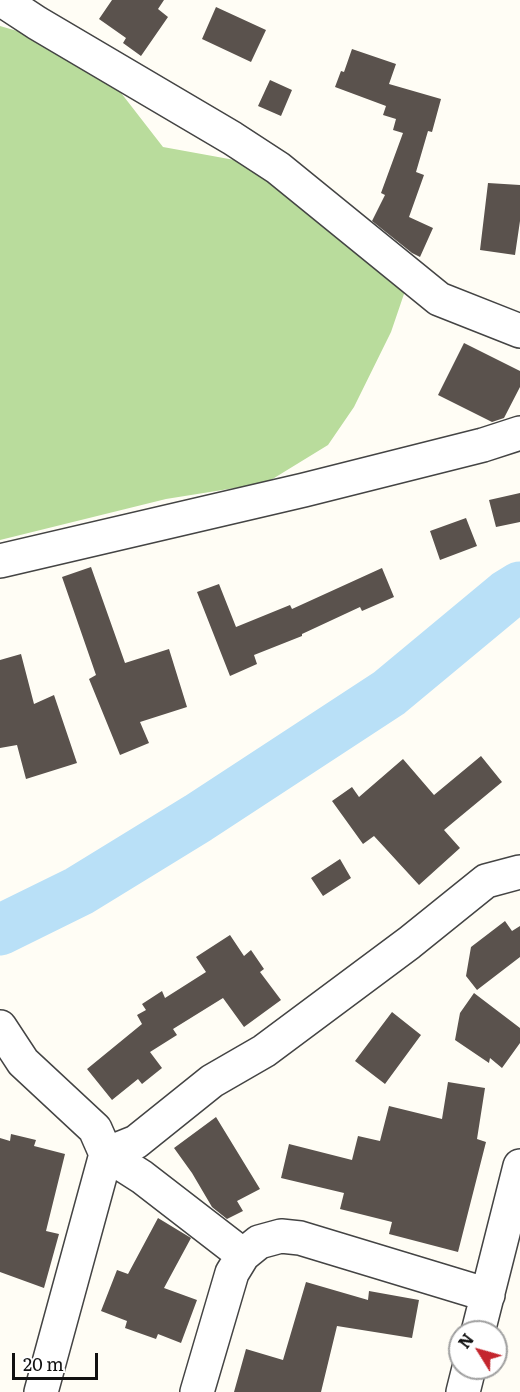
<!DOCTYPE html>
<html>
<head>
<meta charset="utf-8">
<style>
  body { margin:0 }
  #map { position:relative; width:520px; height:1392px; overflow:hidden; background:#fffdf5; font-family:Literata,serif }
  canvas { display:block }
  .north { position:absolute; left:448px; top:1320px; width:60px; height:60px; box-sizing:border-box; background:#fff; border:2px solid #a0a0a0; border-radius:50%; rotate:307deg; font-size:16px; font-weight:700; line-height:24px; text-align:center; color:#111 }
  .north::after { content:''; display:block; margin:auto; width:21px; height:27px; background:#c4262e; clip-path:polygon(50% 0,100% 100%,50% 72%,0 100%) }
  .scale { position:absolute; left:12px; top:1353px; width:86px; height:27px; box-sizing:border-box; border:3px solid #111; border-top:0; padding-left:8px; font-size:18px; line-height:21px; white-space:nowrap; color:#111; -webkit-text-stroke:4px #fff; paint-order:stroke }
</style>
</head>
<body>
<div id="map">
<canvas width="520" height="1392"></canvas>
<div class="north">N</div>
<div class="scale">20 m</div>
</div>
<script>
const g = document.querySelector('canvas').getContext('2d');
g.lineJoin = 'round';
function paint(path, color) {
  g.fillStyle = color;
  g.fill(path, 'evenodd');
}
function toPath(rows) {
  const path = new Path2D();
  for (const r of rows) {
    path.moveTo(r[0], r[1]);
    for (let i = 2; i < r.length; i += 2) path.lineTo(r[i], r[i + 1]);
  }
  return path;
}
function stroke(path, color, width, dash) {
  g.strokeStyle = color;
  g.lineWidth = width;
  g.lineCap = dash ? 'butt' : 'round';
  g.setLineDash(dash || []);
  g.stroke(path);
}
paint(toPath([
  [0,26,69,46,111,80,163,147,240,161,336,223,405,291,391,332,354,407,328,445,266,483,166,499,0,540]
]), '#b9dc9c');
stroke(toPath([
  [0,930,79,891,198,818,389,693,507,595,520,587]
]), '#b9e0f7', 51);
paint(toPath([
  [112,0,164,0,158,9,168,17,141,56,123,43,126,38,99,19],
  [216,7,266,30,251,62,202,39],
  [352,49,396,64,389,84,441,99,432,132,428,131,416,172,424,175,409,217,433,228,420,257,412,253,372,221,385,195,381,193,403,133,393,130,396,119,383,115,386,106,335,87,341,71,344,72],
  [270,80,292,90,281,116,258,106],
  [488,183,520,185,520,221,515,255,480,250],
  [464,343,520,371,520,387,504,418,492,422,438,395],
  [520,493,520,522,496,527,489,500],
  [466,518,477,546,440,560,430,531],
  [91,567,125,663,169,649,187,707,140,722,149,743,120,755,89,679,96,675,62,577],
  [382,568,394,597,362,611,360,607,302,634,302,636,254,655,257,664,230,676,197,592,219,584,236,627,290,605,292,609],
  [21,654,34,704,54,695,77,763,26,779,17,745,0,748,0,660],
  [481,756,502,782,444,830,460,848,419,885,374,836,363,844,332,801,352,787,359,797,403,759,434,795],
  [340,859,351,878,323,896,311,878],
  [505,921,512,931,520,926,520,957,477,990,466,976,471,947],
  [230,935,244,956,251,950,264,969,260,972,281,1000,244,1027,223,998,173,1029,177,1035,150,1052,162,1068,142,1084,138,1079,112,1100,87,1069,142,1024,137,1015,146,1010,142,1004,162,991,165,998,206,972,196,957],
  [474,993,520,1028,520,1043,502,1068,490,1058,489,1063,455,1040,460,1013],
  [392,1012,421,1035,385,1084,355,1061],
  [448,1082,485,1088,477,1139,486,1142,458,1252,389,1234,392,1222,340,1209,344,1193,281,1178,289,1144,352,1160,358,1136,380,1141,389,1106,442,1119],
  [216,1117,260,1189,237,1201,243,1211,227,1219,212,1207,192,1173,174,1148],
  [11,1134,36,1140,34,1146,65,1154,46,1231,59,1234,44,1288,0,1272,0,1138,10,1141],
  [158,1218,191,1238,164,1288,197,1300,181,1343,158,1334,156,1339,125,1328,127,1321,101,1311,117,1270,128,1274],
  [306,1282,368,1300,369,1291,419,1300,412,1338,337,1326,321,1392,234,1392,246,1349,283,1360]
]), '#5a524d');
const minor = toPath([
  [2,0,37,23,232,138,278,168,439,299,520,331],
  [0,561,304,490,483,445,520,433],
  [0,1027,23,1062,95,1129,106,1154,41,1392],
  [106,1154,136,1142,212,1081,264,1051,409,943,486,881,520,872],
  [106,1154,142,1177,243,1255],
  [478,1332,520,1166],
  [197,1392,232,1273,243,1255,259,1242,281,1236,300,1238,488,1295],
  [463,1392,469,1368]
]);
stroke(minor, '#444', 36);
stroke(minor, '#fff', 33);
</script>
</body>
</html>
